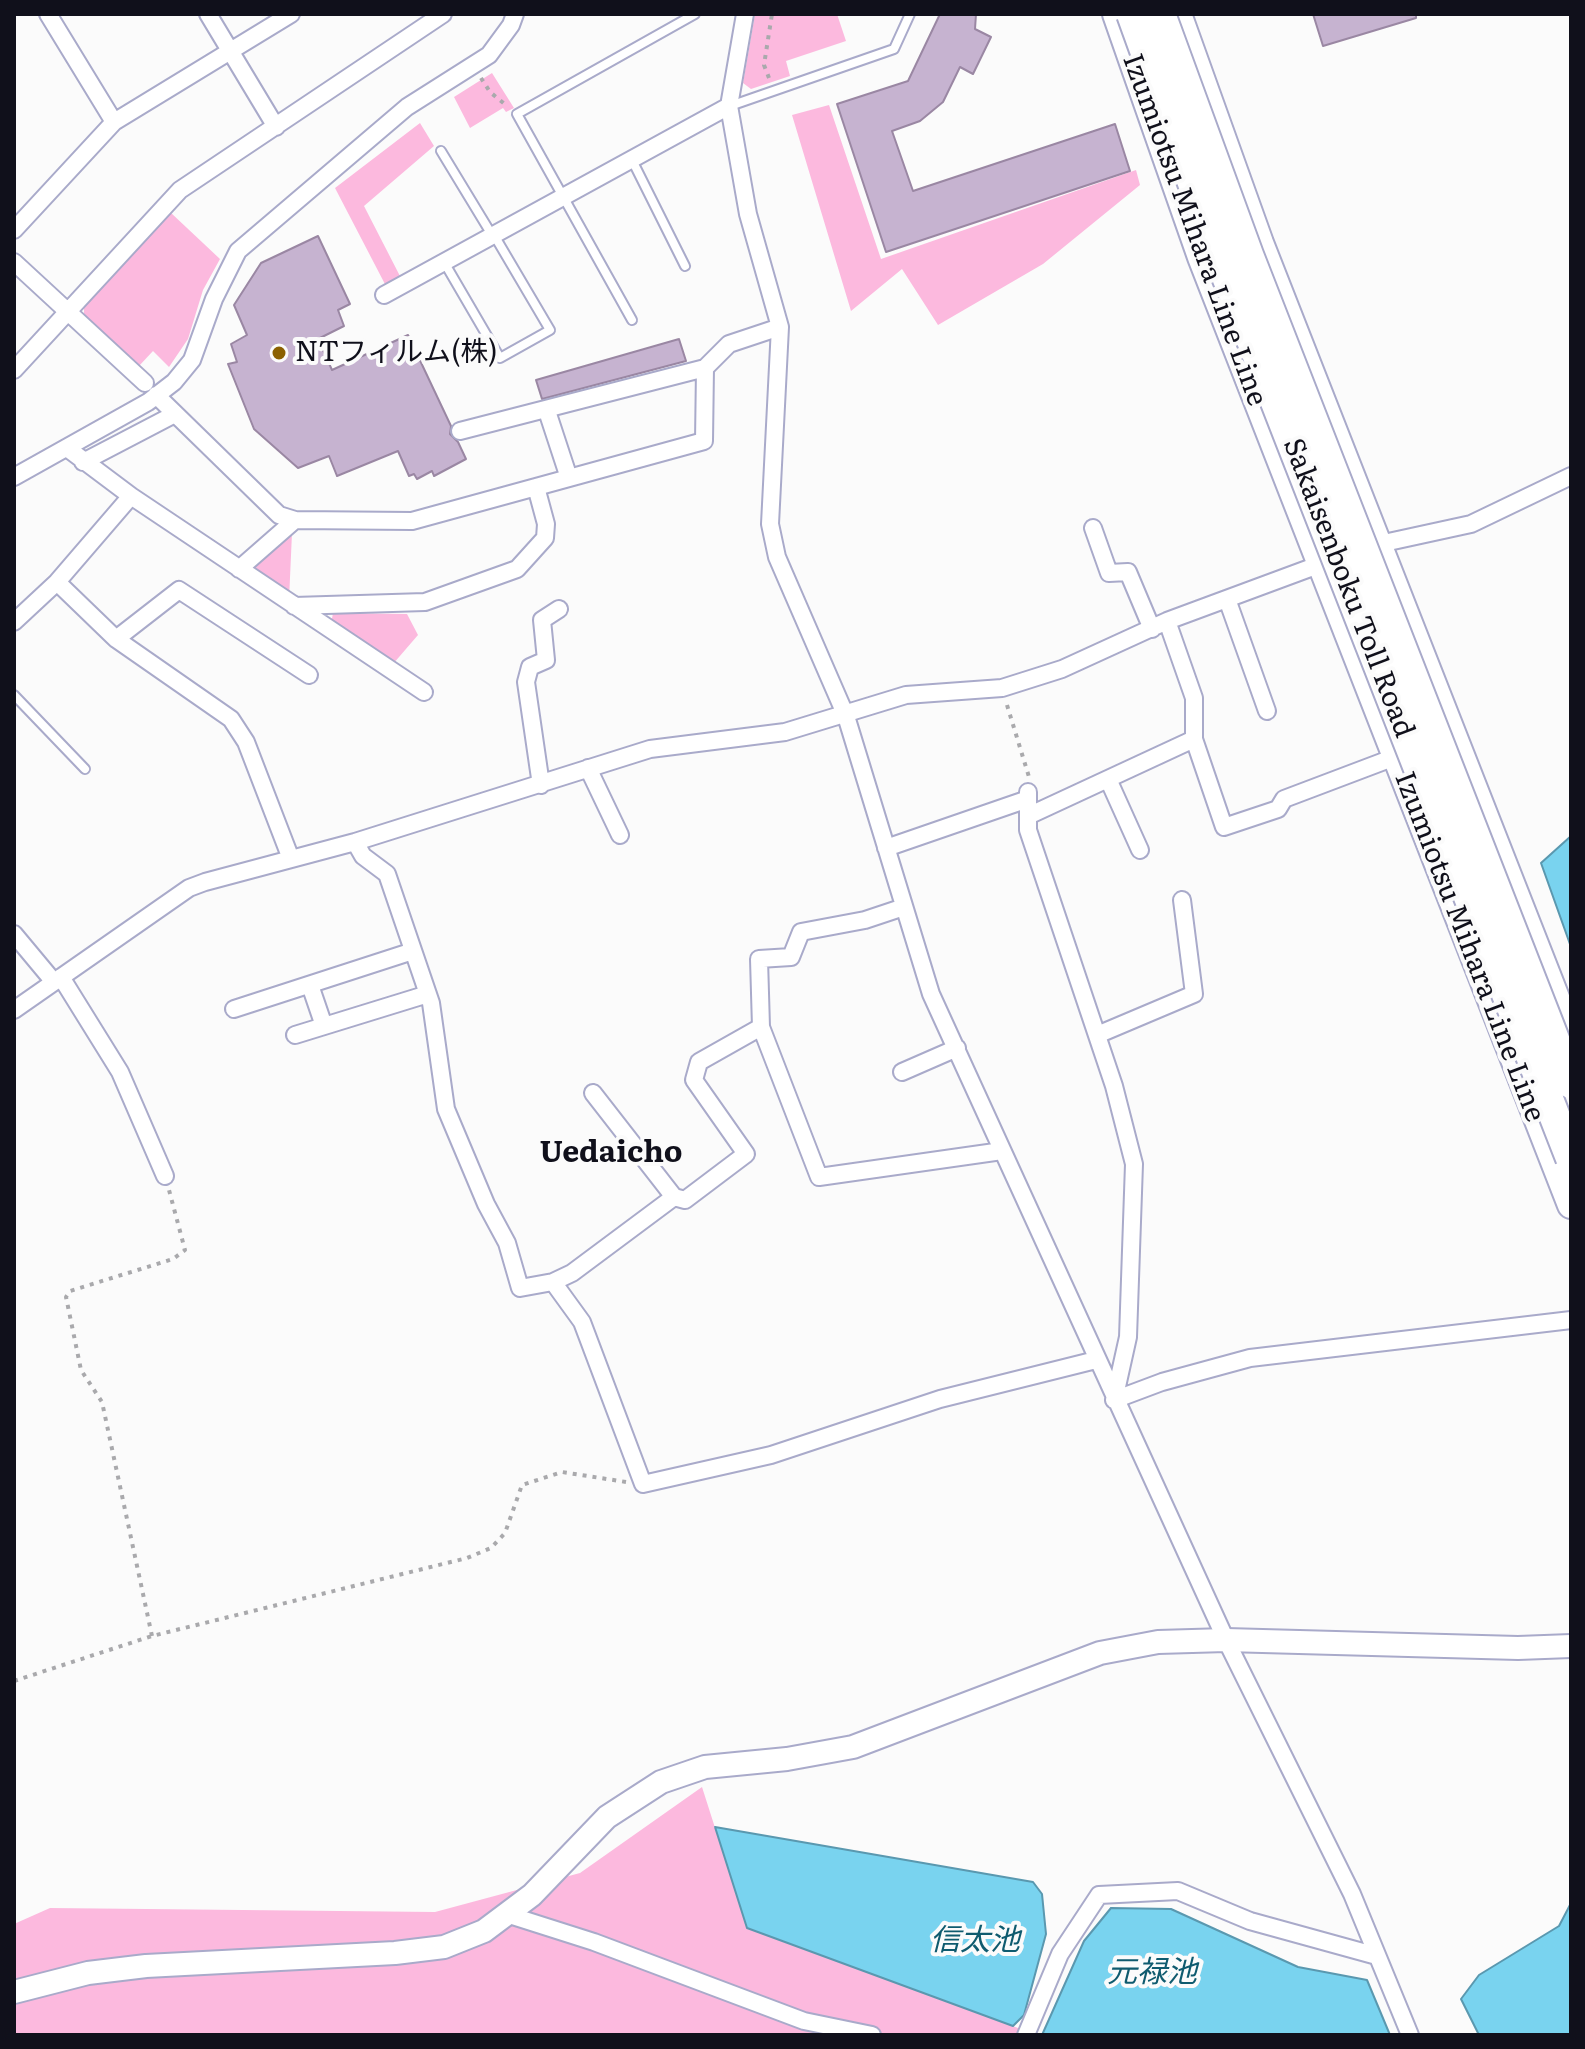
<!DOCTYPE html>
<html>
<head>
<meta charset="utf-8">
<style>
  body { margin:0 }
  #map { position:relative; width:1585px; height:2049px; overflow:hidden; background:#fbfbfb; font-family:Literata,serif }
  canvas { display:block }
  .frame { position:absolute; inset:0; border:16px solid #10101b; pointer-events:none }
</style>
</head>
<body>
<div id="map">
<canvas width="1585" height="2049"></canvas>
<div class="frame"></div>
</div>
<script>
const g = document.querySelector('canvas').getContext('2d');
g.lineJoin = 'round';
function paint(path, color) {
  g.fillStyle = color;
  g.fill(path, 'evenodd');
}
function toPath(rows) {
  const path = new Path2D();
  for (const r of rows) {
    path.moveTo(r[0], r[1]);
    for (let i = 2; i < r.length; i += 2) path.lineTo(r[i], r[i + 1]);
  }
  return path;
}
function stroke(path, color, width, dash) {
  g.strokeStyle = color;
  g.lineWidth = width;
  g.lineCap = dash ? 'butt' : 'round';
  g.setLineDash(dash || []);
  g.stroke(path);
}
function write(font, color, halo, rows, align = 'center') {
  g.font = font + ' Literata,"Noto Sans JP",serif';
  g.lineWidth = 8;
  g.setLineDash([]);
  g.textBaseline = 'middle';
  g.strokeStyle = halo;
  g.fillStyle = color;
  for (const [text, x, y, turn = 0] of rows) {
    g.save();
    g.translate(x, y);
    g.rotate((+turn || 0) * Math.PI / 180);
    g.textAlign = isNaN(turn) ? turn : align;
    if (halo) g.strokeText(text, 0, 0);
    g.fillText(text, 0, 0);
    g.restore();
  }
}
paint(toPath([
  [755,14,837,14,846,41,786,61,790,76,751,89,743,83],
  [492,73,514,108,506,112,503,108,470,128,454,97],
  [829,105,881,259,1136,170,1140,185,1043,264,938,325,902,269,851,311,792,115],
  [420,123,434,146,364,206,402,280,387,288,335,188],
  [170,212,220,259,203,290,188,339,169,367,153,351,139,366,84,315,84,305],
  [292,533,289,600,246,568],
  [333,613,407,614,418,635,393,664,331,624],
  [702,1787,747,1928,1037,2035,14,2035,14,1924,50,1908,435,1912,580,1873]
]), '#fcb9de');
const water = toPath([
  [1571,836,1571,947,1541,863,1571,836],
  [715,1827,1033,1882,1042,1894,1046,1934,1024,2015,1013,2026,747,1928,715,1827],
  [1571,1903,1571,2035,1479,2035,1461,1999,1479,1975,1559,1926,1571,1903],
  [1111,1908,1171,1909,1298,1967,1367,1980,1390,2035,1042,2035,1084,1941,1111,1908]
]);
paint(water, '#79d3ef');
stroke(water, '#5a98af', 2);
const building = toPath([
  [940,14,976,14,975,29,991,37,973,74,960,67,943,102,920,121,892,131,913,191,1115,124,1130,171,886,252,837,104,908,81,940,14],
  [1313,14,1416,14,1416,18,1323,46,1313,14],
  [318,236,350,304,338,310,344,326,318,339,332,370,408,335,451,426,450,434,458,442,466,459,434,476,432,471,417,479,414,474,409,476,398,451,337,476,329,456,298,468,254,429,228,364,237,362,231,344,247,335,234,305,261,263,318,236],
  [679,339,686,361,542,399,536,380,679,339]
]);
paint(building, '#c6b3d0');
stroke(building, '#9a87a3', 2);
const lane = toPath([
  [730,106,894,49,910,14],
  [441,151,492,235],
  [632,160,685,266],
  [444,262,500,358,550,330,494,235],
  [632,320,517,114,695,14],
  [14,695,85,769]
]);
const street = toPath([
  [48,14,114,122],
  [208,14,276,127],
  [745,14,729,106,748,214,780,327,770,524,777,557,846,716,931,994,1226,1640,1352,1894,1410,2035],
  [14,230,114,122,291,14],
  [14,262,145,383],
  [384,295,729,106],
  [14,370,180,190,443,14],
  [156,395,279,515,295,520,412,521,704,441,705,368,729,344,780,327],
  [547,411,569,478],
  [460,431,705,368],
  [67,448,131,496,424,692],
  [83,462,175,414],
  [14,477,148,402,174,382,192,360,214,299,238,251,407,107,489,55,511,25,515,14],
  [1093,528,1109,573,1128,572,1152,629],
  [1370,546,1471,524,1571,476],
  [239,569,295,520],
  [57,582,116,639,231,719,246,742,291,859],
  [1227,599,1267,711],
  [294,606,425,602,517,569,545,538,546,524,536,487],
  [1167,621,1194,698,1194,739,1224,827,1278,809,1284,799,1395,757],
  [14,622,57,582,131,496],
  [116,639,179,590,309,675],
  [588,768,620,835],
  [1108,779,1140,850],
  [541,785,526,682,530,667,546,660,542,620,559,609],
  [1028,792,1028,830,1114,1086,1134,1164,1128,1337,1114,1400],
  [1028,816,1194,739],
  [355,842,363,856,387,874,431,1003,446,1109,486,1204,507,1243,520,1288,553,1282,572,1273,674,1197],
  [886,848,1028,799],
  [14,934,54,982],
  [61,977,120,1072,165,1176],
  [310,985,324,1026],
  [234,1009,413,951],
  [14,1010,189,888,205,882,355,842,650,749,785,732,906,695,1002,688,1062,669,1167,621,1329,561],
  [761,1027,819,1177,1002,1151],
  [295,1035,428,994],
  [1097,1035,1194,994,1182,900],
  [902,1072,957,1048],
  [593,1093,674,1197,685,1200,746,1154,694,1080,699,1062,761,1027,759,959,791,957,801,932,865,920,904,907],
  [553,1282,582,1322,643,1484,771,1455,940,1399,1096,1360],
  [1114,1400,1162,1382,1250,1358,1571,1320],
  [506,1914,594,1942,804,2021,872,2035],
  [1026,2035,1060,1954,1099,1895,1178,1891,1250,1921,1377,1956]
]);
const secondary = toPath([
  [14,1992,88,1973,146,1966,395,1953,444,1947,484,1931,532,1895,607,1817,661,1782,705,1767,787,1759,853,1747,1100,1653,1158,1642,1226,1640,1518,1648,1571,1646]
]);
const primary = toPath([
  [1116,14,1201,257,1571,1205],
  [1178,14,1260,243,1571,1036]
]);
stroke(lane, '#a9aaca', 12);
stroke(street, '#a9aaca', 20);
stroke(secondary, '#a9aaca', 26);
stroke(primary, '#a9aaca', 30);
stroke(toPath([
  [481,78,490,92,507,106],
  [769,78,764,65,772,14],
  [1007,705,1029,777],
  [152,1636,102,1402,81,1370,66,1297,70,1291,173,1259,185,1250,169,1190],
  [14,1681,152,1636,467,1558,491,1548,505,1533,522,1485,562,1472,626,1482]
]), '#a9a9ac', 4, [4, 6]);
stroke(lane, '#fff', 8);
stroke(street, '#fff', 16);
stroke(secondary, '#fff', 22);
stroke(primary, '#fff', 26);
const highwayBridge = toPath([
  [1132,14,1223,266,1571,1158],
  [1160,14,1248,255,1571,1083]
]);
stroke(highwayBridge, '#a9aaca', 34, []);
stroke(highwayBridge, '#fff', 30);
for (const [x, y, r, color] of [
  [279,353,8,"#8b6001"]
]) {
  const dot = new Path2D();
  dot.arc(x, y, r, 0, 2 * Math.PI);
  g.fillStyle = color;
  g.fill(dot);
  stroke(dot, '#fbfbfb', 3);
}
write('28px', '#10101b', '#fbfbfb', [
  ["Izumiotsu Mihara Line Line",1194,230,70],
  ["Sakaisenboku Toll Road",1348,588,69],
  ["Izumiotsu Mihara Line Line",1469,947,69]
]);
write('28px', '#10101b', '#fbfbfb', [
  ["NTフィルム(株)",295,353]
], 'left');
write('bold 30px', '#10101b', '#fbfbfb', [
  ["Uedaicho",611,1153]
]);
write('italic 30px', '#0f5b6f', '#fbfbfb', [
  ["信太池",975,1941],
  ["元禄池",1152,1973]
]);
</script>
</body>
</html>
